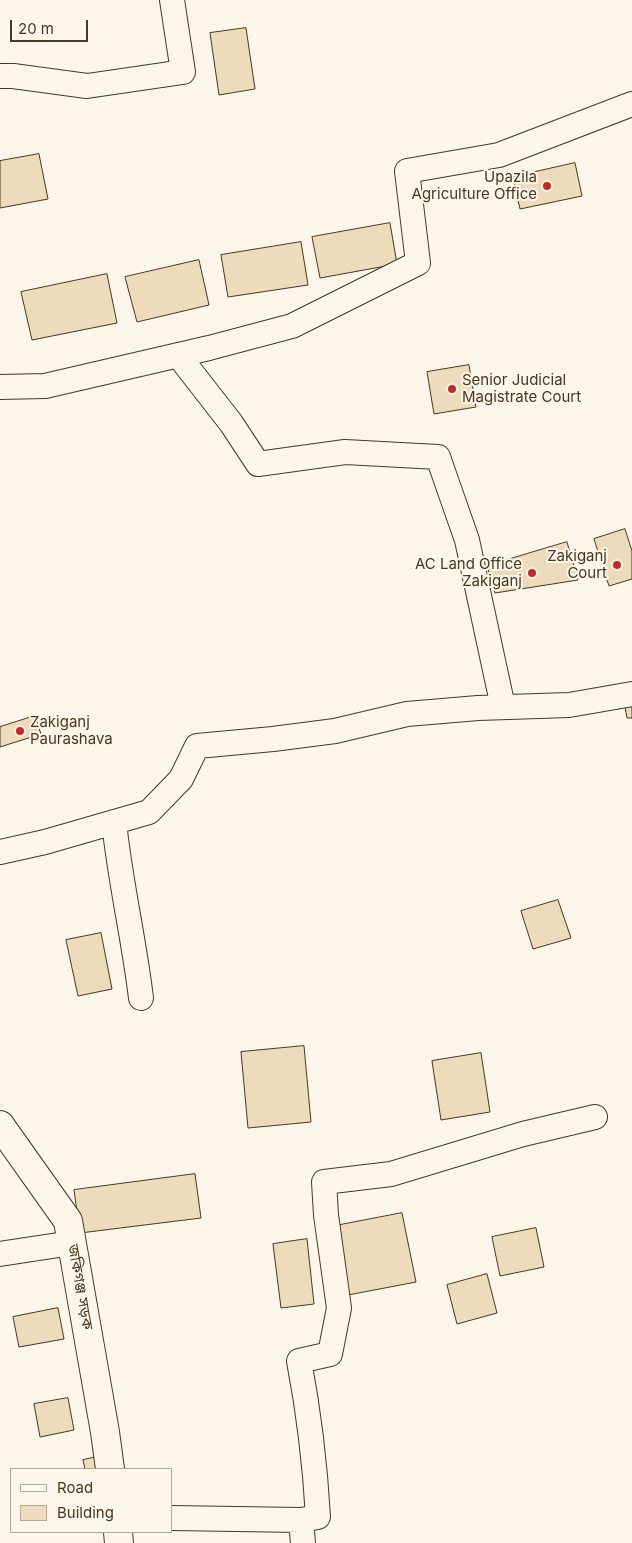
<!DOCTYPE html>
<html>
<head>
<meta charset="utf-8">
<style>
	body { margin:0 }
	#map { position:relative; width:632px; height:1543px; overflow:hidden; background:#fbf6e9; font-family:Inter,sans-serif }
	canvas { display:block }
	.legend { position:absolute; left:10px; top:1468px; width:162px; height:65px; box-sizing:border-box; background:#fbf6e9; border:1px solid #b4a999; margin:0; padding:6px 9px; list-style:none; font-size:15px; color:#4a3520 }
	.legend li { display:flex; align-items:center; gap:10px; height:25px }
	.legend b { width:25px; border:1px solid #b4a999 }
	.scale { position:absolute; left:10px; top:20px; width:78px; height:22px; box-sizing:border-box; border:2px solid #4a3520; border-top:0; padding-left:6px; font-size:15px; line-height:18px; white-space:nowrap; color:#4a3520; -webkit-text-stroke:4px #fbf6e9; paint-order:stroke }
</style>
</head>
<body>
<div id="map">
<canvas width="632" height="1543"></canvas>
<ul class="legend">
<li><b style="height:6px;background:#fbf6e9"></b>Road</li>
<li><b style="height:14px;background:#ecdcbc"></b>Building</li>
</ul>
<div class="scale">20 m</div>
</div>
<script>
const c = document.querySelector('canvas').getContext('2d');
c.lineJoin = 'round';
function fillPath(path, color) { c.fillStyle = color; c.fill(path, 'evenodd'); }
function stroke(path, color, width, dash) { c.strokeStyle = color; c.lineWidth = width; c.lineCap = dash ? 'butt' : 'round'; c.setLineDash(dash || []); c.stroke(path); }
function write(font, color, halo, rows, align = 'center') {
  c.font = font + ' Inter,"Noto Sans Bengali",sans-serif'; c.lineWidth = 4; c.setLineDash([]); c.textBaseline = 'middle'; c.strokeStyle = halo; c.fillStyle = color; for (const [text, x, y, turn = 0] of rows) {
    c.save(); c.translate(x, y); c.rotate((+turn || 0) * Math.PI / 180); c.textAlign = isNaN(turn) ? turn : align; if (halo) c.strokeText(text, 0, 0); c.fillText(text, 0, 0); c.restore();
  }
}
const building = new Path2D(`
	M246,28L255,89L219,95L210,33Z
	M39,154L48,199L0,208V161Z
	M575,163L582,196L520,209L513,177Z
	M390,223L397,264L320,278L312,237Z
	M301,242L308,285L228,297L221,255Z
	M199,260L209,305L137,322L125,277Z
	M107,274L117,323L32,340L21,292Z
	M469,365L476,407L434,414L427,372Z
	M625,529L632,551V579L609,586L594,539Z
	M567,542L578,580L495,593L487,566Z
	M632,688V718H627L622,690Z
	M35,716L41,734L0,747V727Z
	M558,900L571,938L533,949L521,911Z
	M101,933L112,989L78,996L66,940Z
	M304,1046L311,1122L248,1128L241,1052Z
	M481,1053L490,1112L441,1120L432,1061Z
	M195,1174L201,1218L80,1233L74,1190Z
	M402,1213L416,1282L348,1295L335,1226Z
	M536,1228L544,1267L500,1276L492,1237Z
	M307,1239L314,1304L281,1308L273,1244Z
	M487,1274L497,1313L457,1324L447,1285Z
	M58,1308L64,1339L19,1347L13,1317Z
	M68,1398L74,1430L40,1437L34,1404Z
	M102,1456L104,1469H85L83,1460Z`);
const street = new Path2D(`
	M0,76H13L87,86L183,72L172,0
	M178,355L231,423L258,464L345,452L438,457L467,540L503,707
	M0,387L45,386L209,348L292,326L418,263L407,171L499,155L632,104
	M114,822C120,881 134,939 141,998
	M0,852L45,842L149,812L181,779L197,746L273,739L335,731L407,714L478,708L569,705L632,694
	M0,1254L72,1243
	M171,1518L301,1520L318,1517C315,1464 309,1413 299,1361L330,1354L339,1308L326,1215L324,1182L391,1174L523,1134L595,1117
	M301,1520L303,1543`);
const secondary = new Path2D(`
	M0,1125L68,1221L105,1432L110,1469
	M118,1532L119,1543`);
const markers = [
	[547,186,5,"#c62828"],
	[452,389,5,"#c62828"],
	[617,565,5,"#c62828"],
	[532,573,5,"#c62828"],
	[20,731,5,"#c62828"]
];
const poiNames = [
	["Upazila",537,177],
	["Agriculture Office",537,194],
	["Senior Judicial",462,380,"left"],
	["Magistrate Court",462,397,"left"],
	["Zakiganj",607,556],
	["Court",607,573],
	["AC Land Office",522,564],
	["Zakiganj",522,581],
	["Zakiganj",30,722,"left"],
	["Paurashava",30,739,"left"]
];
const streetNames = [
	["জকিগঞ্জ সড়ক",80,1287,80]
];
fillPath(building, '#ecdcbc');
stroke(building, '#4a3520', 1);
stroke(street, '#4a3520', 26);
stroke(secondary, '#4a3520', 30);
stroke(street, '#fbf6e9', 24);
stroke(secondary, '#fbf6e9', 28);
for (const [x, y, r, color] of markers) { const dot = new Path2D(); dot.arc(x, y, r, 0, 2 * Math.PI); c.fillStyle = color; c.fill(dot); stroke(dot, '#fbf6e9', 2); }
write('15px', '#4a3520', '#fbf6e9', poiNames, 'right');
write('15px', '#4a3520', '#fbf6e9', streetNames);
</script>
</body>
</html>
